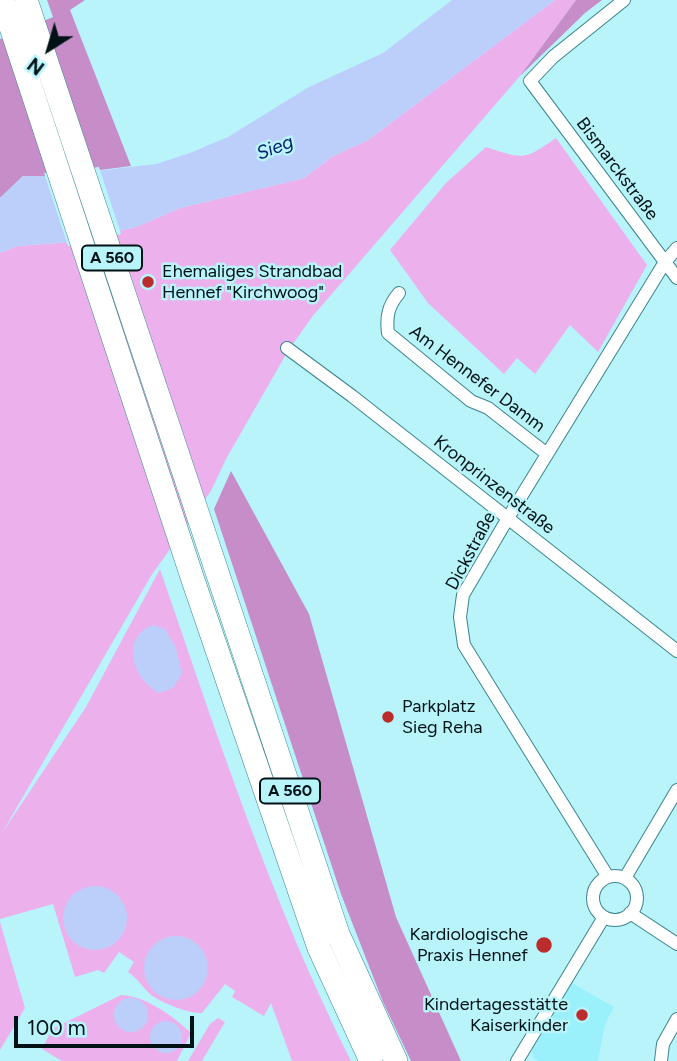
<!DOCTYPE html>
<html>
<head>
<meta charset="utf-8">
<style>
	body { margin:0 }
	#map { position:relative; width:677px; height:1061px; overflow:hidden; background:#b9f4fb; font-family:Figtree,sans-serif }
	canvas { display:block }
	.north { position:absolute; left:14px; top:14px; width:70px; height:70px; -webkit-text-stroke:5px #b9f4fb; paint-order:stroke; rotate:217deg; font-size:19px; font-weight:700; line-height:28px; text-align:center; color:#001215 }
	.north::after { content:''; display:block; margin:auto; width:24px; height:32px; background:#001215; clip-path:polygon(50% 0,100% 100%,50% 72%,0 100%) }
	.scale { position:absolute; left:14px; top:1016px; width:180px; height:32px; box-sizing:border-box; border:4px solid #001215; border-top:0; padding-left:9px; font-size:21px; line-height:24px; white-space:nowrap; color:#001215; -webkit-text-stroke:5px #b9f4fb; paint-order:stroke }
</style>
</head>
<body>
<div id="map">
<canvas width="677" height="1061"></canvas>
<div class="north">N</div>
<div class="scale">100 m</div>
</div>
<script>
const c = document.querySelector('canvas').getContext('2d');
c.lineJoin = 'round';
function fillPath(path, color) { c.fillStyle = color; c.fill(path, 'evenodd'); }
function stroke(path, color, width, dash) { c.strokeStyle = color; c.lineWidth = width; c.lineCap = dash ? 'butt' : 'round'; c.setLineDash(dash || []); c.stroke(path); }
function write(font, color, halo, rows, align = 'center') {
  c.font = font + ' Figtree,sans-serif'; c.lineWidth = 5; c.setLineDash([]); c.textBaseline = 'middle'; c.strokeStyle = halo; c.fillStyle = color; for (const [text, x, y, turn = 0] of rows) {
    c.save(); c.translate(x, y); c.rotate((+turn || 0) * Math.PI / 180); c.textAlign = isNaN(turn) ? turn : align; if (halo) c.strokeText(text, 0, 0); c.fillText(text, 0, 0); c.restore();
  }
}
const built = new Path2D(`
	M572,983L614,1007L605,1024L598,1061H538L534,1058L532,1051Z`);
const green = new Path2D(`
	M555,0H576L520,76L312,317L288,351L226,459L211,491L151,576L2,833L86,707L160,569C217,735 272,904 351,1061H292L271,1003L264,1016L232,997L235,991L225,984L202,1013C190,1014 158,1002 149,993C141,985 137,978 128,972L134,962L119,952L104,973L98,970L75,977L53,904L0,919V253L17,246L72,242L136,227L180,208L304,178L333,156L368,140Z
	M556,138L647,265L598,352L570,325L535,374L517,358L504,374L428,303L390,250L446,183L486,147C524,159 523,161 556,138Z
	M0,922L25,1008L0,1050Z
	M121,995C146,996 173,1016 191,1033L177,1061H62L42,1049L52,1029Z
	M218,1018L225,1022L202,1061H188L210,1024Z`);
const forest = new Path2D(`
	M47,0H85L70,10L131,166L54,176H23L0,198V39L53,17Z
	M576,0H602L585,13L520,76Z
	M231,471L309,614L396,917L461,1061H411L383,1002L341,894L214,509Z`);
const water = new Path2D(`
	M452,0H555L368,140L333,156L304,178L180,208L136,227L72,242L17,246L0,253V198L23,176H54L156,164L190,153L228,137L309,87L383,53Z
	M153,625L165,629L176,648L182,674L173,688L159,693C133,679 119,638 153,625Z
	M63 918a32 32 0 1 1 64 0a32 32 0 1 1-64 0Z
	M144 968a32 32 0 1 1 64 0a32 32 0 1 1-64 0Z
	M114 1015a17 17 0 1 1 34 0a17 17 0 1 1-34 0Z
	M150 1037a16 16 0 1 1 32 0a16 16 0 1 1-32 0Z`);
const pier = new Path2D(`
	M99,167L121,234L68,246L44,173Z`);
const street = new Path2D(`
	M624,0L553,57L530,81L677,278
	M399,293C388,306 386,317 388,333L471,401L488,408L547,454
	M287,348L352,396L677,651
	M593 898a22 22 0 1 1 44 0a22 22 0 1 1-44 0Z
	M608,877L464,645L460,617L463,595L508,518L665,262L677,248
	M625,878L677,790
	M630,913L677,944
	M517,1061L604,917
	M661,1061L663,1044L677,1019`);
const highway = new Path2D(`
	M2,0L193,580L319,948L371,1061
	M26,0L338,934L396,1061`);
const markers = [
	[148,282,7,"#bb2c2d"],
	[388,717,7,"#bb2c2d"],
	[544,945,9,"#bb2c2d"],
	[582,1015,7,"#bb2c2d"]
];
const shields = [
	[112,258,60],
	[290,791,60]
];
const shieldNames = [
	["A 560",112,258],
	["A 560",290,791]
];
const streetNames = [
	["Bismarckstraße",617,169,53],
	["Am Hennefer Damm",477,379,37],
	["Kronprinzenstraße",494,485,38],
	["Dickstraße",471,551,-62]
];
const poiNames = [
	["Ehemaliges Strandbad",162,272],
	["Hennef \"Kirchwoog\"",162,293],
	["Parkplatz",402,707],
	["Sieg Reha",402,728],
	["Kardiologische",528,935,"right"],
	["Praxis Hennef",528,956,"right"],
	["Kindertagesstätte",568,1005,"right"],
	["Kaiserkinder",568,1026,"right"]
];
const waterNames = [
	["Sieg",275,148,-21]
];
fillPath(built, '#9af1fb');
fillPath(green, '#ecb1ed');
fillPath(forest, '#c78dc9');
fillPath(water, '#bccffa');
fillPath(pier, '#b9f4fb');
stroke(street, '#3a848d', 14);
stroke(highway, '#3a848d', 24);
stroke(street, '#fff', 12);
stroke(highway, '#fff', 23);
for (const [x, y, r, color] of markers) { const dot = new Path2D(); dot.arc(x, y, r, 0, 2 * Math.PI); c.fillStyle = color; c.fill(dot); stroke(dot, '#b9f4fb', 2.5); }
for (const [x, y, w] of shields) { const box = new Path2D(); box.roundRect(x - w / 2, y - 12.5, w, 25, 5); c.fillStyle = '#b9f4fb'; c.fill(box); stroke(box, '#001215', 2); }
write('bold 16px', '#001215', null, shieldNames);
write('18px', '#001215', '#b9f4fb', streetNames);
write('18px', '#001215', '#b9f4fb', poiNames, 'left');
write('italic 19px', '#0b206d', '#b9f4fb', waterNames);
</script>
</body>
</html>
